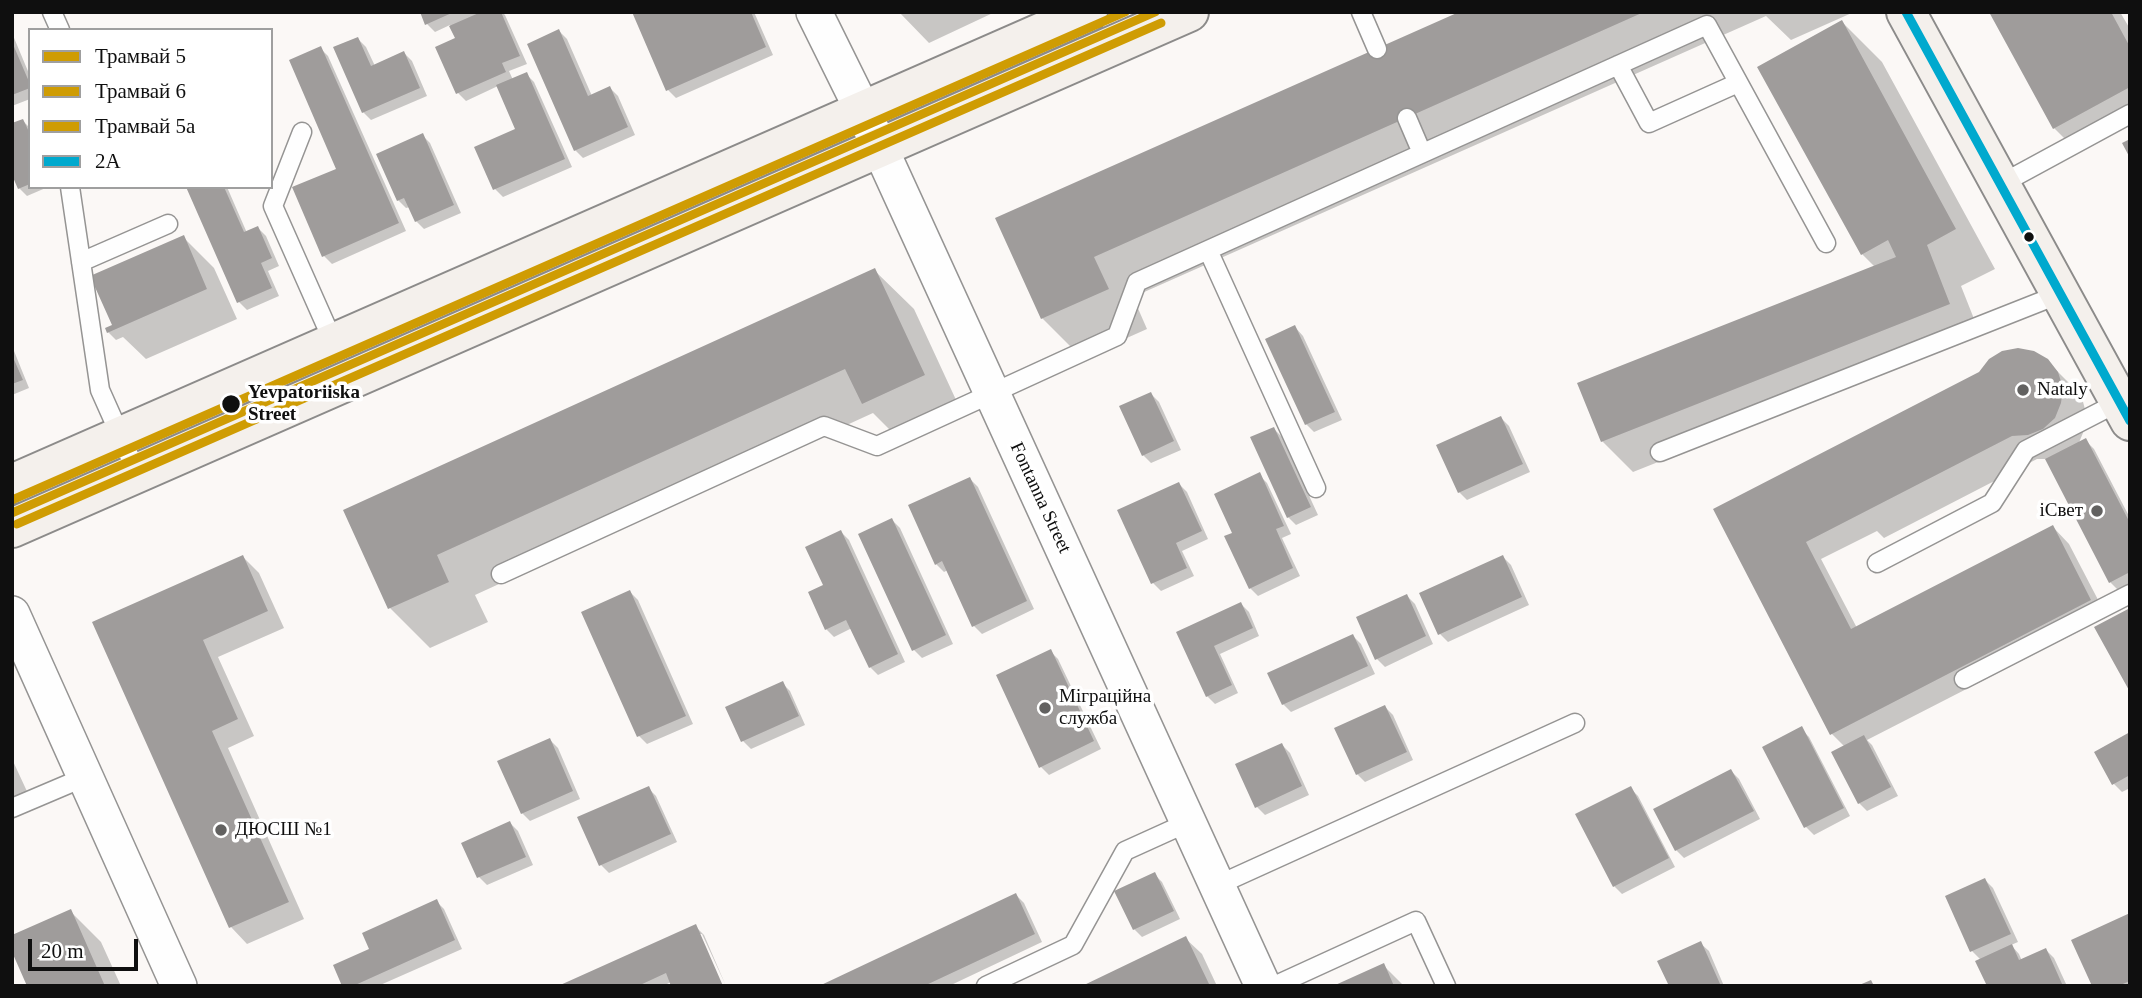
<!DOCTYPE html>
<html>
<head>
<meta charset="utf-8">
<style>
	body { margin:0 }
	#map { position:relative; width:2142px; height:998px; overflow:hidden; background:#fbf8f6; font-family:"Times New Roman",serif }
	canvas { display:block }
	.frame { position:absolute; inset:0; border:14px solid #0f0f0f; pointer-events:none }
	.legend { position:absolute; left:28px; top:28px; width:245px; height:161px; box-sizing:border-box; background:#fff; border:2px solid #9f9f9f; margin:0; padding:9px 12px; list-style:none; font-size:21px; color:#0f0f0f }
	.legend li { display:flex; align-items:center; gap:14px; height:35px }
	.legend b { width:35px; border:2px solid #9f9f9f }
	.scale { position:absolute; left:28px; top:939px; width:110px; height:32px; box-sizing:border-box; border:4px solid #0f0f0f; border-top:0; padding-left:9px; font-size:21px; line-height:24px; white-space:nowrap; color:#0f0f0f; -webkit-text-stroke:5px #fff; paint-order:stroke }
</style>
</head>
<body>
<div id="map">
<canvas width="2142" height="998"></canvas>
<div class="frame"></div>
<ul class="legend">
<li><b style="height:9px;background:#cf9c03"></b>Трамвай 5</li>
<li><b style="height:9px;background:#cf9c03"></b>Трамвай 6</li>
<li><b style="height:9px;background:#cf9c03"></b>Трамвай 5а</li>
<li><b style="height:9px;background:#00a9ce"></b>2А</li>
</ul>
<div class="scale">20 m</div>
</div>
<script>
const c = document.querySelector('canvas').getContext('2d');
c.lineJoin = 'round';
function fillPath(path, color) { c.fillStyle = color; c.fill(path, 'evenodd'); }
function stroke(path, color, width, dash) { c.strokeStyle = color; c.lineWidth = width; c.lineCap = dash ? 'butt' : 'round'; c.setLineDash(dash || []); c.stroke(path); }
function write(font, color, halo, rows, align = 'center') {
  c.font = font + ' "Times New Roman",serif'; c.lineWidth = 7; c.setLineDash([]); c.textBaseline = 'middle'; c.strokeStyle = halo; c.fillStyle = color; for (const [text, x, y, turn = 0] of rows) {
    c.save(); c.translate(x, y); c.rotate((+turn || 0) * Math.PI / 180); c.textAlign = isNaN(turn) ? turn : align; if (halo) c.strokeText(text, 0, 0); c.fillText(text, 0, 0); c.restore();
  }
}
const shadow = new Path2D(`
	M422,12H502L505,15L527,64L509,71L513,80L526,74L534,82L572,167L503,197L495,189L518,130L498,86L466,101L458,93L457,39L450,25L435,32L427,24Z
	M634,12H754L773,55L676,98L668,90Z
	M899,12H995L929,43Z
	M1463,12H1854L1791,40L1766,16L1133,297L1147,329L1082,358L1042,318L998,219Z
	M1991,12H2120L2130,29V124L2078,152L2054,128Z
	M1842,22L1882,62L1995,269L1961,286L1980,334L1633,472L1602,441L1875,267L1862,254Z
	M559,31L567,39L592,96L610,88L618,96L635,135L583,158L575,150Z
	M12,33L30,76V99L12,106Z
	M358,39L366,47L375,66L404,53L412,61L427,96L371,120L363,112Z
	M320,48L328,56L406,231L332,264L324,256L339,169Z
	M23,121L30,128V187H48L27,196L19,188Z
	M422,135L430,143L461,213L424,229L416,221L410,207L406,208L398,200Z
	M188,187H227L247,233L258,228L266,236L279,266L268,271L279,296L247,310L239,302Z
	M183,237L214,268L237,319L146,359L123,337L116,340L108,332Z
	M874,270L914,309L963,415L903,443L873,413L475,595L488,622L430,648L390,608L345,511Z
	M1295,327L1303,336L1342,420L1314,432L1306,424Z
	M12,346L29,388L12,395Z
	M2047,361L2072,386L2082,398L2086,413L2085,428L2078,445L2086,441L2094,449L2130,518V584L2118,590L2110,582L2047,459H2037L1884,538L1877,531L1821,559L1857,628L2053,527L2069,544L2107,617L1867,740L1872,745L1898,796L1867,811L1859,803L1845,747L1831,733L1716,510Z
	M1151,394L1159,402L1181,450L1151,463L1143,455Z
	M1501,418L1509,426L1530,472L1467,500L1459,492Z
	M1274,429L1282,437L1318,515L1296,525L1288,517L1252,438Z
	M1259,475L1267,483L1291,534L1282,538L1300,576L1258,596L1250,588L1234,534Z
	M970,479L978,487L1034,609L982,634L974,626L948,570L944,572L936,564Z
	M1179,484L1187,492L1208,539L1182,551L1194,576L1161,591L1153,583Z
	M892,520L900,528L953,644L922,658L914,650Z
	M841,532L849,540L905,662L878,675L870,667L852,628L834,637L826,629L825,586Z
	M243,557L259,573L284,628L218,657L254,736L228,748L304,919L247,944L231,927L94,623Z
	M1503,557L1511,565L1529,605L1448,642L1440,634Z
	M630,592L638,600L693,724L647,744L639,736L583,613Z
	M1407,596L1415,604L1433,644L1385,667L1377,659Z
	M1241,604L1249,612L1259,636L1220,654L1238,693L1215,704L1207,696L1179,632Z
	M1353,636L1361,644L1375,674L1291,712L1283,704Z
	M1050,651L1058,659L1101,749L1049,775L1041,767Z
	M782,683L790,691L805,725L751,749L743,741Z
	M1385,707L1393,715L1413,760L1365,782L1357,774Z
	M1801,729L1809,737L1850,816L1814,835L1806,827L1765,748Z
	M2130,734V788L2122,792L2114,784Z
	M550,740L558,748L580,799L530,821L522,813Z
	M1282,745L1290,753L1309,795L1265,815L1257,807Z
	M12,759L31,800L12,808Z
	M1731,771L1739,779L1760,819L1684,858L1676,850Z
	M648,788L656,796L677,842L609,873L601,865Z
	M1630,788L1638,796L1675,867L1622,894L1614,886Z
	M510,823L518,831L533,865L487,885L479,877Z
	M1154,874L1162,882L1180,919L1142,937L1134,929Z
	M1985,880L1993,888L2018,942L2011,945L2019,954L2022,961L2046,950L2054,958L2067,986H1989L1981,960L1972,951Z
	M1016,895L1024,903L1042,942L949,986H823Z
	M436,901L444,909L462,949L378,986H344Z
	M70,911L101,942L121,986H29Z
	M2130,915V986H2093Z
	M696,927L704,935L726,986L702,934H698L671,982L663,986H563Z
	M1185,938L1202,954L1217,986H1086Z
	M1700,943L1709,951L1724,986H1671Z
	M1383,965L1404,986H1337Z`);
const building = new Path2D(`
	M420,12H454L425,25Z
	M481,12H501L520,56L502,63L506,72L456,94L435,47L455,38L449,26Z
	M632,12H751L766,47L666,91Z
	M1459,12H1644L1094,257L1109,289L1041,319L995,218Z
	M1989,12H2111L2130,47V87L2053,129Z
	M1842,20L1956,229L1927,245L1950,304L1601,442L1577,383L1896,257L1888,240L1861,255L1757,67Z
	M559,29L588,96L610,86L628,127L574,151L527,44Z
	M358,37L371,66L404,51L420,88L362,113L333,47Z
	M12,42L30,84V88L12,95Z
	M321,46L399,223L322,257L292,187L336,169L289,60Z
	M527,72L565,159L493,190L474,147L515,129L496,85Z
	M23,119L30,134V184L18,189L12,175V123Z
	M423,133L454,205L415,222L404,198L397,201L376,154Z
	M2130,139V158L2122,143Z
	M186,187H224L244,232L258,226L272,258L261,263L272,288L237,303Z
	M184,235L207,289L107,333L105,328L112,325L90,276Z
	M875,268L925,375L862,404L845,369L437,555L449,582L388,609L343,510Z
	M1295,325L1335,412L1305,425L1265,339Z
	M2018,348L2034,351L2048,359L2058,372L2063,388L2061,403L2055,418L2043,429L2028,435L2012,436L1806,542L1851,629L2053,525L2091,600L1830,735L1713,509L1979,372L1989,359L2002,351Z
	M12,355L23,380L12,384Z
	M1151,392L1174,441L1142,456L1119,406Z
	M1501,416L1523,464L1458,493L1436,445Z
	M1274,427L1311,507L1287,518L1250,437Z
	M2086,438L2130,523V572L2109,583L2045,459Z
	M1260,472L1284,526L1276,529L1293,568L1249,589L1224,536L1232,533L1214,494Z
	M970,477L1027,601L972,627L942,561L935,565L908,505Z
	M1179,482L1202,531L1176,543L1187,568L1151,584L1117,510Z
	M892,518L946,635L912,651L858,534Z
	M841,530L898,654L869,668L846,620L825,630L808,592L823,585L805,547Z
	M243,555L268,611L203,640L238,719L212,731L289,902L229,928L92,622Z
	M1503,555L1522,597L1438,635L1419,593Z
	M630,590L686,716L637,737L581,612Z
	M1407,594L1426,636L1375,660L1356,617Z
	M1241,602L1253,628L1214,646L1232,685L1206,697L1176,632Z
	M2130,608V692L2094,627Z
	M1353,634L1368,666L1282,705L1267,673Z
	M1051,649L1094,741L1039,768L996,675Z
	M783,681L799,716L741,742L725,707Z
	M1385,705L1407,752L1356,775L1334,728Z
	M1802,726L1844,808L1804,828L1762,747Z
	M2130,732V775L2112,785L2094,752Z
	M1864,735L1891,787L1858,804L1831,752Z
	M550,738L573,791L521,814L497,761Z
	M1282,743L1302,786L1255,808L1235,764Z
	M1731,769L1754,811L1675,851L1653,809Z
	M649,786L671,834L599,866L577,817Z
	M1631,786L1669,858L1613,887L1575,814Z
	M510,821L526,857L477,878L461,843Z
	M1155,872L1174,911L1133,930L1114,891Z
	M1985,878L2011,934L1970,952L1945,896Z
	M1016,893L1035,934L924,986H819Z
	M437,899L455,940L353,986H342L333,965L369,949L362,933Z
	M71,909L105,986H27L12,952V935Z
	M2130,913V981L2118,986H2092L2071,940Z
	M696,924L723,986H671L666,973L638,986H558Z
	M1186,936L1210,986H1082Z
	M1701,941L1721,986H1669L1657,961Z
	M2012,944L2019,960L2046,948L2063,986H1987L1975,961Z
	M1384,963L1394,986H1333Z
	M1871,980L1874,986H1857Z`);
const lane = new Path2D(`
	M52,12L60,30
	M1361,12L1377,49
	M1618,65L1649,123L1738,83
	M1407,118L1422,153
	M302,132L273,206L336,348
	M2001,184L2130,114
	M70,187L100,390L137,473
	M1208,250L1316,488
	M81,262L168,224
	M1660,452L2060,294
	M1877,563L1992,503L2026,450L2119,402
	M501,574L824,426L877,446L1117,336L1137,282L1707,25L1826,243
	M1964,679L2130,594
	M12,808L85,777
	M1218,885L1575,723
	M986,986L1073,945L1125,851L1189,822
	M1274,986L1416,921L1446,986`);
const street = new Path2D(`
	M814,12L863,111L1263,986
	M12,614L179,986`);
const secondary = new Path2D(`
	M1906,12L2130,421
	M12,484L1088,12
	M12,528L1189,12`);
const bus1 = new Path2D(`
	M1906,12L2130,421`);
const tram1 = new Path2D(`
	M12,513L1155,12`);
const tram2 = new Path2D(`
	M17,524L1161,23`);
const tram3 = new Path2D(`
	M12,500L1125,12`);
const markers = [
	[2029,237,6,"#0f0f0f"],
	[2023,390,7,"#626160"],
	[231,404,10,"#0f0f0f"],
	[2097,511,7,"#626160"],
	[1045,708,7,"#626160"],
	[221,830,7,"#626160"]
];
const poiNames = [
	["Nataly",2037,390],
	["iСвет",2083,511,"right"],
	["Міграційна",1059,697],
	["служба",1059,719],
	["ДЮСШ №1",235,830]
];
const stopNames = [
	["Yevpatoriiska",248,393],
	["Street",248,415]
];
const streetNames = [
	["Fontanna Street",1040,498,65]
];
fillPath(shadow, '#0003');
fillPath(building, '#9f9c9b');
stroke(lane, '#959493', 21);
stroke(street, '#959493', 38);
stroke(secondary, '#8c8b8a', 42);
stroke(lane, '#fefefe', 18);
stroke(street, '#fefefe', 35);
stroke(secondary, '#f4f0ec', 38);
stroke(bus1, '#00a9ce', 9);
stroke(tram1, '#cf9c03', 9);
stroke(tram2, '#cf9c03', 9);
stroke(tram3, '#cf9c03', 9);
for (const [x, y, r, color] of markers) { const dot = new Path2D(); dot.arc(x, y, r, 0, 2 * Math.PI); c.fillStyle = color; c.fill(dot); stroke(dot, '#fff', 2.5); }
write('19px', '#0f0f0f', '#fff', poiNames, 'left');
write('bold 19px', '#0f0f0f', '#fff', stopNames, 'left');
write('19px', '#0f0f0f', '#fff', streetNames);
</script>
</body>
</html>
